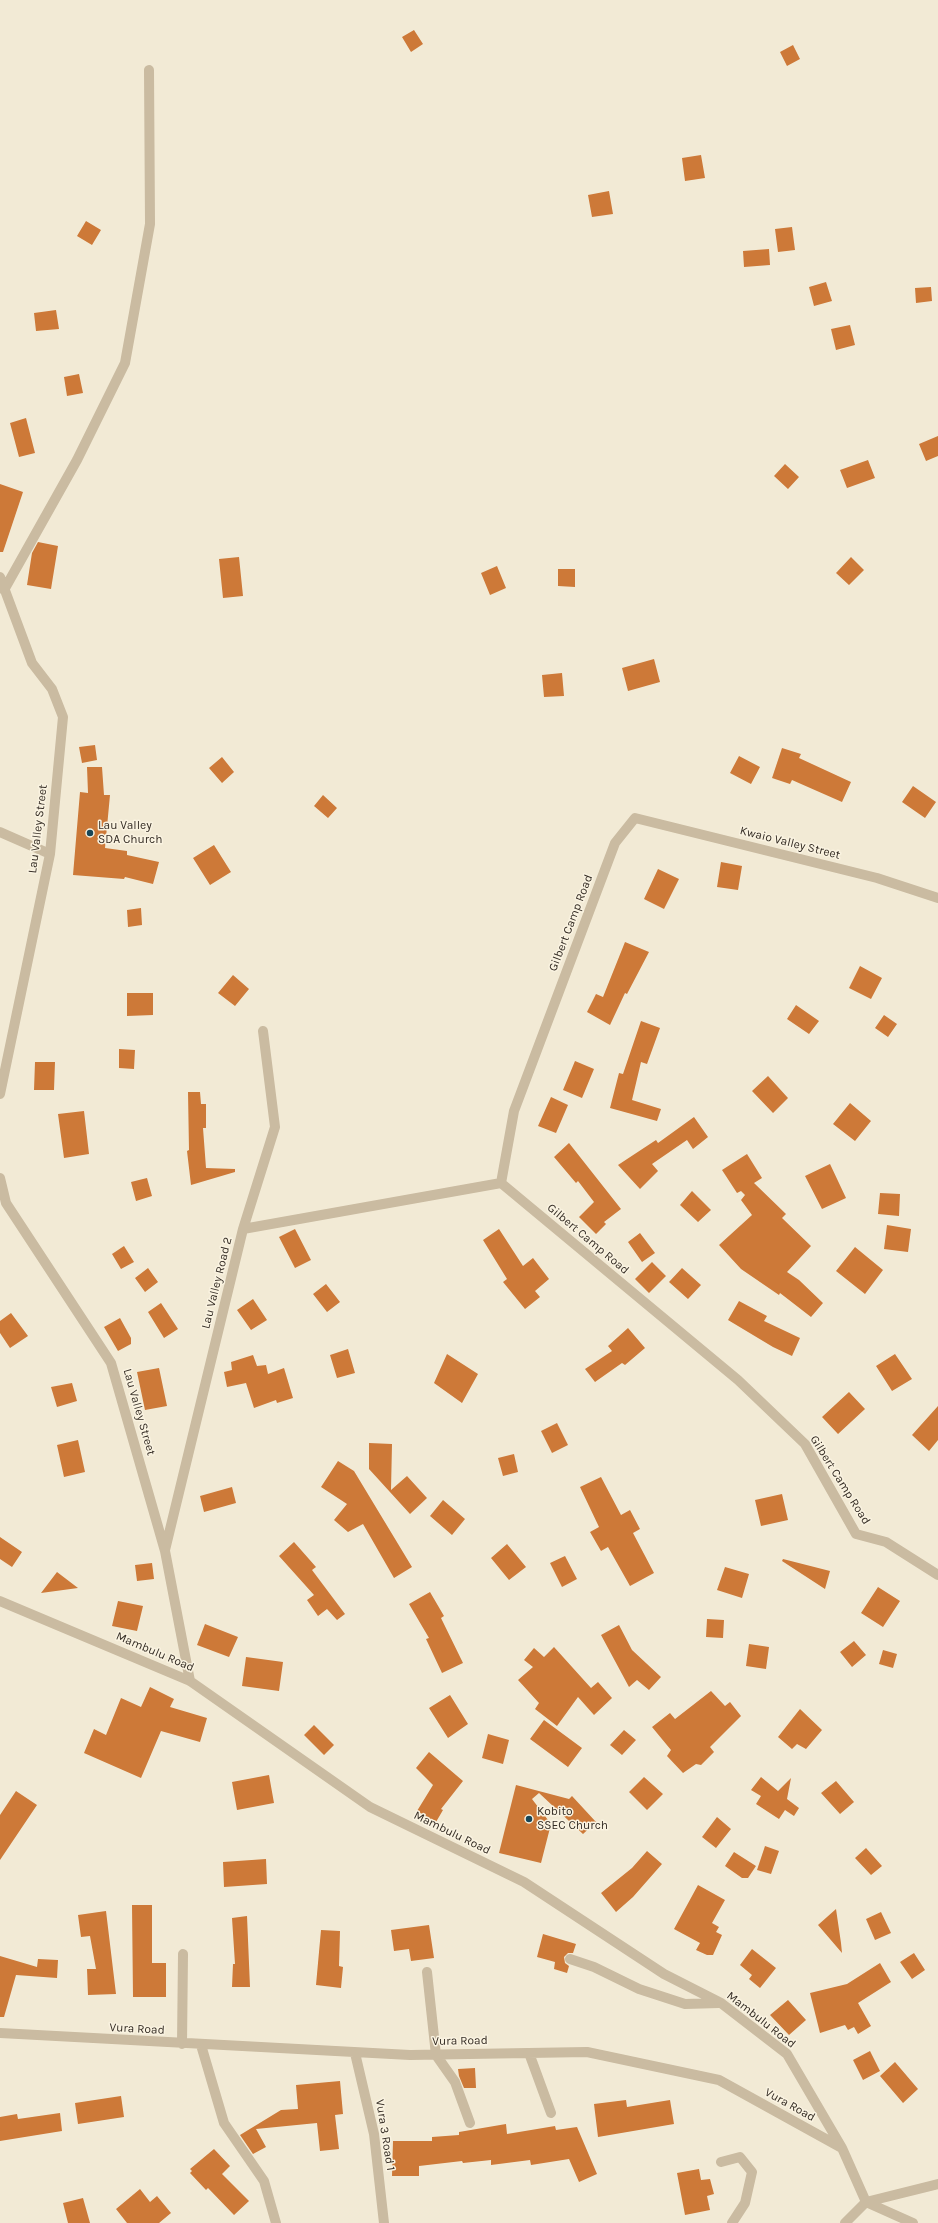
<!DOCTYPE html>
<html>
<head>
<meta charset="utf-8">
<style>
	body { margin:0 }
	canvas { display:block; background:#f2ead5 }
</style>
</head>
<body>
<canvas width="938" height="2223"></canvas>
<script>
const c = document.querySelector('canvas').getContext('2d');
c.lineJoin = 'round';
function fillPath(path, color) { c.fillStyle = color; c.fill(path, 'evenodd'); }
function stroke(path, color, width, dash) { c.strokeStyle = color; c.lineWidth = width; c.lineCap = dash ? 'butt' : 'round'; c.setLineDash(dash || []); c.stroke(path); }
function write(font, color, halo, rows, align = 'center') {
  c.font = font + ' Karla,sans-serif'; c.lineWidth = 3; c.setLineDash([]); c.textBaseline = 'middle'; c.strokeStyle = halo; c.fillStyle = color; for (const [text, x, y, turn = 0] of rows) {
    c.save(); c.translate(x, y); c.rotate((+turn || 0) * Math.PI / 180); c.textAlign = isNaN(turn) ? turn : align; if (halo) c.strokeText(text, 0, 0); c.fillText(text, 0, 0); c.restore();
  }
}
const building = new Path2D(`
	M414,30L423,44L411,52L402,37Z
	M793,45L800,59L787,66L780,52Z
	M701,155L705,178L685,181L682,158Z
	M609,191L613,214L592,217L588,195Z
	M86,221L101,230L92,245L77,236Z
	M792,227L795,250L778,252L775,229Z
	M769,249L770,265L744,267L743,251Z
	M826,282L832,301L814,306L809,287Z
	M931,287L932,301L916,303L915,288Z
	M56,310L59,329L36,331L34,313Z
	M850,325L855,345L836,350L831,329Z
	M79,374L83,393L67,396L64,377Z
	M26,418L35,453L19,457L10,423Z
	M938,436V456L926,461L919,444Z
	M868,460L875,478L847,488L840,470Z
	M785,464L799,477L788,489L774,476Z
	M0,484L23,492L3,552H0Z
	M38,542L58,546L51,589L27,585L32,553Z
	M239,557L243,596L223,598L219,559Z
	M851,557L864,570L849,585L836,573Z
	M497,566L506,588L490,595L481,573Z
	M558,569H575V587L558,586Z
	M654,659L660,682L628,691L622,668Z
	M562,673L564,696L544,697L542,675Z
	M95,745L97,760L82,763L79,747Z
	M782,748L801,754L799,758L851,782L842,802L792,780L790,784L772,778Z
	M739,756L760,767L751,784L730,773Z
	M222,757L234,772L222,783L209,768Z
	M87,767H102L104,795H110L105,848L127,851V855L159,862L153,884L125,877L124,879L73,875L80,792L88,793Z
	M913,786L936,802L925,818L902,802Z
	M323,795L337,808L328,818L314,806Z
	M214,845L231,872L210,885L193,858Z
	M721,862L742,866L738,890L717,887Z
	M658,869L679,879L664,909L644,899Z
	M141,908L142,925L128,927L127,910Z
	M625,942L649,952L627,994L625,993L610,1025L587,1012L596,994L603,997Z
	M860,966L882,978L871,999L849,988Z
	M233,975L249,989L235,1006L218,993Z
	M127,993H153V1015L127,1016Z
	M796,1005L819,1021L809,1034L787,1019Z
	M884,1015L897,1024L888,1037L875,1028Z
	M641,1021L660,1028L647,1064L641,1062L632,1100L661,1109L657,1121L610,1108L619,1073L623,1074Z
	M119,1049L135,1050L134,1069L119,1068Z
	M575,1061L594,1069L582,1098L563,1090Z
	M35,1062H55L54,1090H34Z
	M768,1076L788,1098L773,1113L752,1091Z
	M188,1092H200L201,1104H206V1128H203L206,1168L235,1169V1172L191,1185L187,1151L189,1150Z
	M551,1097L568,1105L556,1133L538,1126Z
	M850,1103L871,1121L855,1141L833,1124Z
	M84,1111L89,1154L64,1158L58,1114Z
	M694,1117L708,1137L693,1149L687,1140L652,1164L658,1171L640,1189L618,1165L656,1140L658,1143Z
	M569,1143L621,1209L604,1222L606,1224L596,1234L579,1217L594,1202L578,1181L576,1183L554,1157Z
	M747,1154L762,1178L754,1183L786,1214L782,1218L811,1246L787,1272L799,1280L823,1303L811,1317L780,1293L779,1295L741,1269L719,1245L752,1215L741,1200L745,1195L741,1191L737,1193L722,1170Z
	M830,1164L846,1198L822,1209L805,1176Z
	M147,1178L152,1196L136,1201L131,1182Z
	M692,1191L711,1210L698,1222L680,1205Z
	M880,1193L900,1194L899,1216L878,1214Z
	M887,1225L911,1229L908,1252L884,1249Z
	M295,1229L311,1260L295,1268L279,1237Z
	M499,1229L523,1266L533,1258L549,1279L535,1291L540,1297L525,1309L503,1282L507,1279L483,1240Z
	M640,1233L655,1253L642,1262L628,1242Z
	M124,1246L134,1262L121,1269L112,1254Z
	M855,1247L883,1270L865,1294L836,1271Z
	M652,1262L666,1276L649,1293L635,1279Z
	M148,1268L158,1282L145,1292L135,1278Z
	M682,1268L701,1285L688,1299L669,1282Z
	M326,1284L340,1302L327,1312L313,1294Z
	M253,1299L267,1320L251,1330L237,1310Z
	M739,1301L767,1316L764,1321L800,1338L792,1356L773,1347L728,1320Z
	M161,1303L178,1329L164,1338L148,1312Z
	M11,1313L28,1336L10,1348L0,1333V1321Z
	M120,1318L131,1338V1344L118,1351L104,1327Z
	M628,1328L645,1348L625,1365L622,1363L595,1382L585,1369L612,1351L608,1346Z
	M348,1349L355,1373L337,1378L330,1355Z
	M447,1354L478,1374L462,1403L434,1383Z
	M895,1354L912,1379L892,1391L876,1366Z
	M253,1355L257,1366L266,1365L268,1374L284,1368L293,1398L277,1403L276,1400L254,1408L246,1383L227,1387L224,1372L232,1370L231,1362Z
	M159,1368L167,1406L145,1410L137,1372Z
	M72,1383L77,1401L57,1407L51,1387Z
	M849,1392L865,1409L838,1434L822,1417Z
	M938,1406V1440L929,1451L912,1435Z
	M557,1423L568,1445L552,1453L541,1431Z
	M78,1440L85,1472L64,1477L57,1445Z
	M369,1443L392,1444L391,1490L407,1476L427,1498L410,1514L369,1469Z
	M514,1454L518,1472L503,1476L498,1458Z
	M338,1461L354,1471L412,1567L394,1578L363,1524L348,1532L334,1520L347,1504L321,1487Z
	M601,1477L621,1515L630,1510L640,1529L633,1533L654,1573L630,1586L608,1547L601,1551L590,1532L599,1527L580,1487Z
	M232,1487L236,1503L204,1512L200,1496Z
	M782,1494L788,1520L761,1526L755,1500Z
	M443,1500L465,1519L452,1535L430,1516Z
	M0,1537L22,1552L12,1567L0,1559Z
	M294,1542L316,1567L312,1570L345,1614L337,1620L327,1609L318,1616L307,1600L314,1595L279,1556Z
	M507,1544L526,1567L509,1580L491,1558Z
	M565,1556L577,1579L562,1587L550,1563Z
	M783,1559L830,1571L825,1589L782,1561Z
	M152,1563L154,1579L137,1581L135,1565Z
	M725,1567L749,1574L742,1598L717,1590Z
	M57,1572L78,1588L41,1593Z
	M878,1587L900,1601L883,1627L861,1613Z
	M430,1592L444,1616L441,1618L463,1663L442,1673L426,1639L429,1638L409,1604Z
	M118,1601L143,1606L137,1631L112,1626Z
	M707,1619L724,1620L723,1638L706,1637Z
	M205,1624L238,1637L229,1657L197,1645Z
	M619,1625L632,1650L661,1677L649,1690L637,1680L629,1687L601,1635Z
	M854,1641L866,1655L852,1667L840,1652Z
	M749,1644L769,1647L766,1669L746,1666Z
	M554,1647L591,1688L598,1682L612,1698L594,1715L578,1697L557,1726L535,1709L539,1703L518,1680L533,1667L524,1660L534,1648L544,1657Z
	M883,1650L897,1654L893,1668L879,1664Z
	M246,1657L283,1662L279,1691L242,1686Z
	M150,1687L174,1699L170,1707L207,1718L200,1742L161,1731L141,1778L84,1753L94,1729L106,1735L121,1698L141,1707Z
	M711,1691L725,1706L730,1702L741,1716L710,1747L714,1752L701,1765L696,1764L683,1773L667,1756L671,1750L652,1727L670,1713L675,1719Z
	M450,1695L468,1724L448,1738L429,1708Z
	M800,1709L822,1730L806,1749L797,1744L792,1749L778,1737Z
	M544,1720L582,1748L568,1767L530,1739Z
	M314,1725L334,1745L324,1755L304,1735Z
	M624,1730L636,1740L622,1755L610,1745Z
	M488,1734L509,1740L503,1764L482,1758Z
	M429,1752L463,1781L441,1809L443,1810L436,1822L417,1811L433,1785L416,1768Z
	M269,1775L274,1803L237,1810L232,1782Z
	M644,1777L663,1794L647,1810L629,1792Z
	M761,1777L778,1791L791,1778L787,1799L799,1808L794,1816L785,1810L779,1819L756,1804L761,1796L751,1790Z
	M836,1781L854,1802L840,1814L821,1793Z
	M516,1785L569,1799L572,1796L596,1822L583,1834L539,1793L532,1799L551,1824L541,1863L499,1853Z
	M16,1791L37,1805L0,1860V1815Z
	M717,1817L731,1829L716,1848L702,1837Z
	M765,1846L779,1851L771,1874L757,1870Z
	M866,1848L882,1866L871,1875L855,1858Z
	M647,1851L662,1864L633,1897L616,1912L601,1893L632,1868Z
	M734,1852L756,1866L748,1878H742L725,1866Z
	M266,1859L267,1884L224,1887L223,1862Z
	M698,1885L725,1900L712,1923L719,1927L716,1932L722,1935L713,1955H707L696,1950L700,1943L674,1929Z
	M132,1905H152V1963H166V1997H133Z
	M836,1909L841,1943L842,1953L818,1925Z
	M106,1911L116,1994L88,1995L87,1969H96L90,1936L81,1937L78,1915Z
	M881,1912L891,1933L875,1940L866,1919Z
	M247,1916L250,1987H232L233,1964H235L232,1918Z
	M429,1925L434,1958L411,1961L409,1949L394,1951L391,1930Z
	M321,1930L340,1931L339,1966L343,1967L341,1988L316,1985Z
	M543,1934L576,1944L573,1953H568L564,1957L565,1963L569,1966L567,1973L554,1969L555,1962L537,1957Z
	M752,1949L776,1968L760,1988L749,1979L752,1975L740,1965Z
	M914,1953L925,1970L912,1979L900,1962Z
	M0,1956L37,1967L38,1959L58,1960L57,1978L16,1975L4,2017H0Z
	M880,1963L891,1982L858,2003L871,2026L858,2034L854,2027L848,2030L845,2025L820,2033L810,1993L847,1984Z
	M788,2000L806,2020L789,2035L770,2015Z
	M870,2051L880,2071L863,2080L853,2060Z
	M895,2062L918,2089L903,2103L880,2076Z
	M475,2068L476,2088H464L459,2076L458,2069Z
	M340,2081L343,2114L335,2115L339,2149L320,2151L317,2123L256,2129L266,2147L253,2154L240,2135L281,2110L298,2109L296,2085Z
	M121,2096L124,2117L78,2124L75,2103Z
	M626,2100L627,2107L670,2100L674,2124L598,2137L594,2104Z
	M60,2113L62,2131L0,2141V2117L17,2114L18,2119Z
	M506,2124L507,2134L555,2126L556,2130L577,2127L597,2174L579,2182L569,2159L531,2165L530,2160L491,2165V2160L463,2163L462,2161L419,2166V2176H392L393,2141H432V2137L459,2135V2132Z
	M214,2149L230,2166L222,2174L249,2201L234,2215L208,2188L206,2190L190,2173L192,2171L190,2169Z
	M699,2169L701,2180L710,2179L714,2194L707,2196L710,2210L685,2215L677,2173Z
	M140,2189L150,2202L157,2196L171,2213L159,2223H127L116,2209Z
	M83,2198L90,2223H68L63,2203Z`);
const minor = new Path2D(`
	M0,577L32,663L52,689L63,717L50,854L0,1094
	M4,590L77,460L125,363L150,224L149,70
	M0,832L50,854
	M938,898L877,878L635,818L615,843L514,1111L501,1183L738,1380L805,1444L856,1534L886,1542L938,1575
	M0,1178L6,1203L111,1363L165,1551L190,1681
	M243,1229L501,1183
	M165,1550L243,1229L275,1127L263,1031
	M0,1601L190,1681L370,1807L524,1882L664,1974L721,2003L787,2054L842,2148
	M570,1959L594,1967L639,1989L685,2004L719,2003
	M427,1972L436,2055L455,2082L470,2123
	M0,2033L410,2055L587,2052L719,2080L842,2148L866,2202
	M182,2044L183,1954
	M201,2045L224,2123L264,2181L276,2223
	M355,2053L374,2134L384,2223
	M529,2053L551,2113
	M721,2162L740,2157L752,2172L745,2203L732,2223
	M866,2202L938,2184
	M866,2202L913,2223
	M845,2223L866,2202`);
const markers = [
	[90,833,4,"#184657"],
	[529,1819,4,"#184657"]
];
const poiNames = [
	["Lau Valley",98,826],
	["SDA Church",98,840],
	["Kobito",537,1812],
	["SSEC Church",537,1826]
];
const streetNames = [
	["Lau Valley Street",38,829,-83],
	["Kwaio Valley Street",790,843,14],
	["Gilbert Camp Road",571,923,-69],
	["Gilbert Camp Road",588,1239,40],
	["Lau Valley Road 2",217,1283,-76],
	["Lau Valley Street",139,1412,74],
	["Gilbert Camp Road",840,1480,58],
	["Mambulu Road",155,1652,23],
	["Mambulu Road",452,1833,26],
	["Mambulu Road",761,2020,38],
	["Vura Road",137,2029,3],
	["Vura Road",460,2041,-1],
	["Vura Road",790,2105,29],
	["Vura 3 Road 1",385,2135,81]
];
fillPath(building, '#cd7938');
stroke(minor, '#cabba1', 10);
for (const [x, y, r, color] of markers) { const dot = new Path2D(); dot.arc(x, y, r, 0, 2 * Math.PI); c.fillStyle = color; c.fill(dot); stroke(dot, '#faf3e1', 1.5); }
write('12px', '#342c24', '#faf3e1', poiNames, 'left');
write('12px', '#342c24', '#faf3e1', streetNames);
</script>
</body>
</html>
